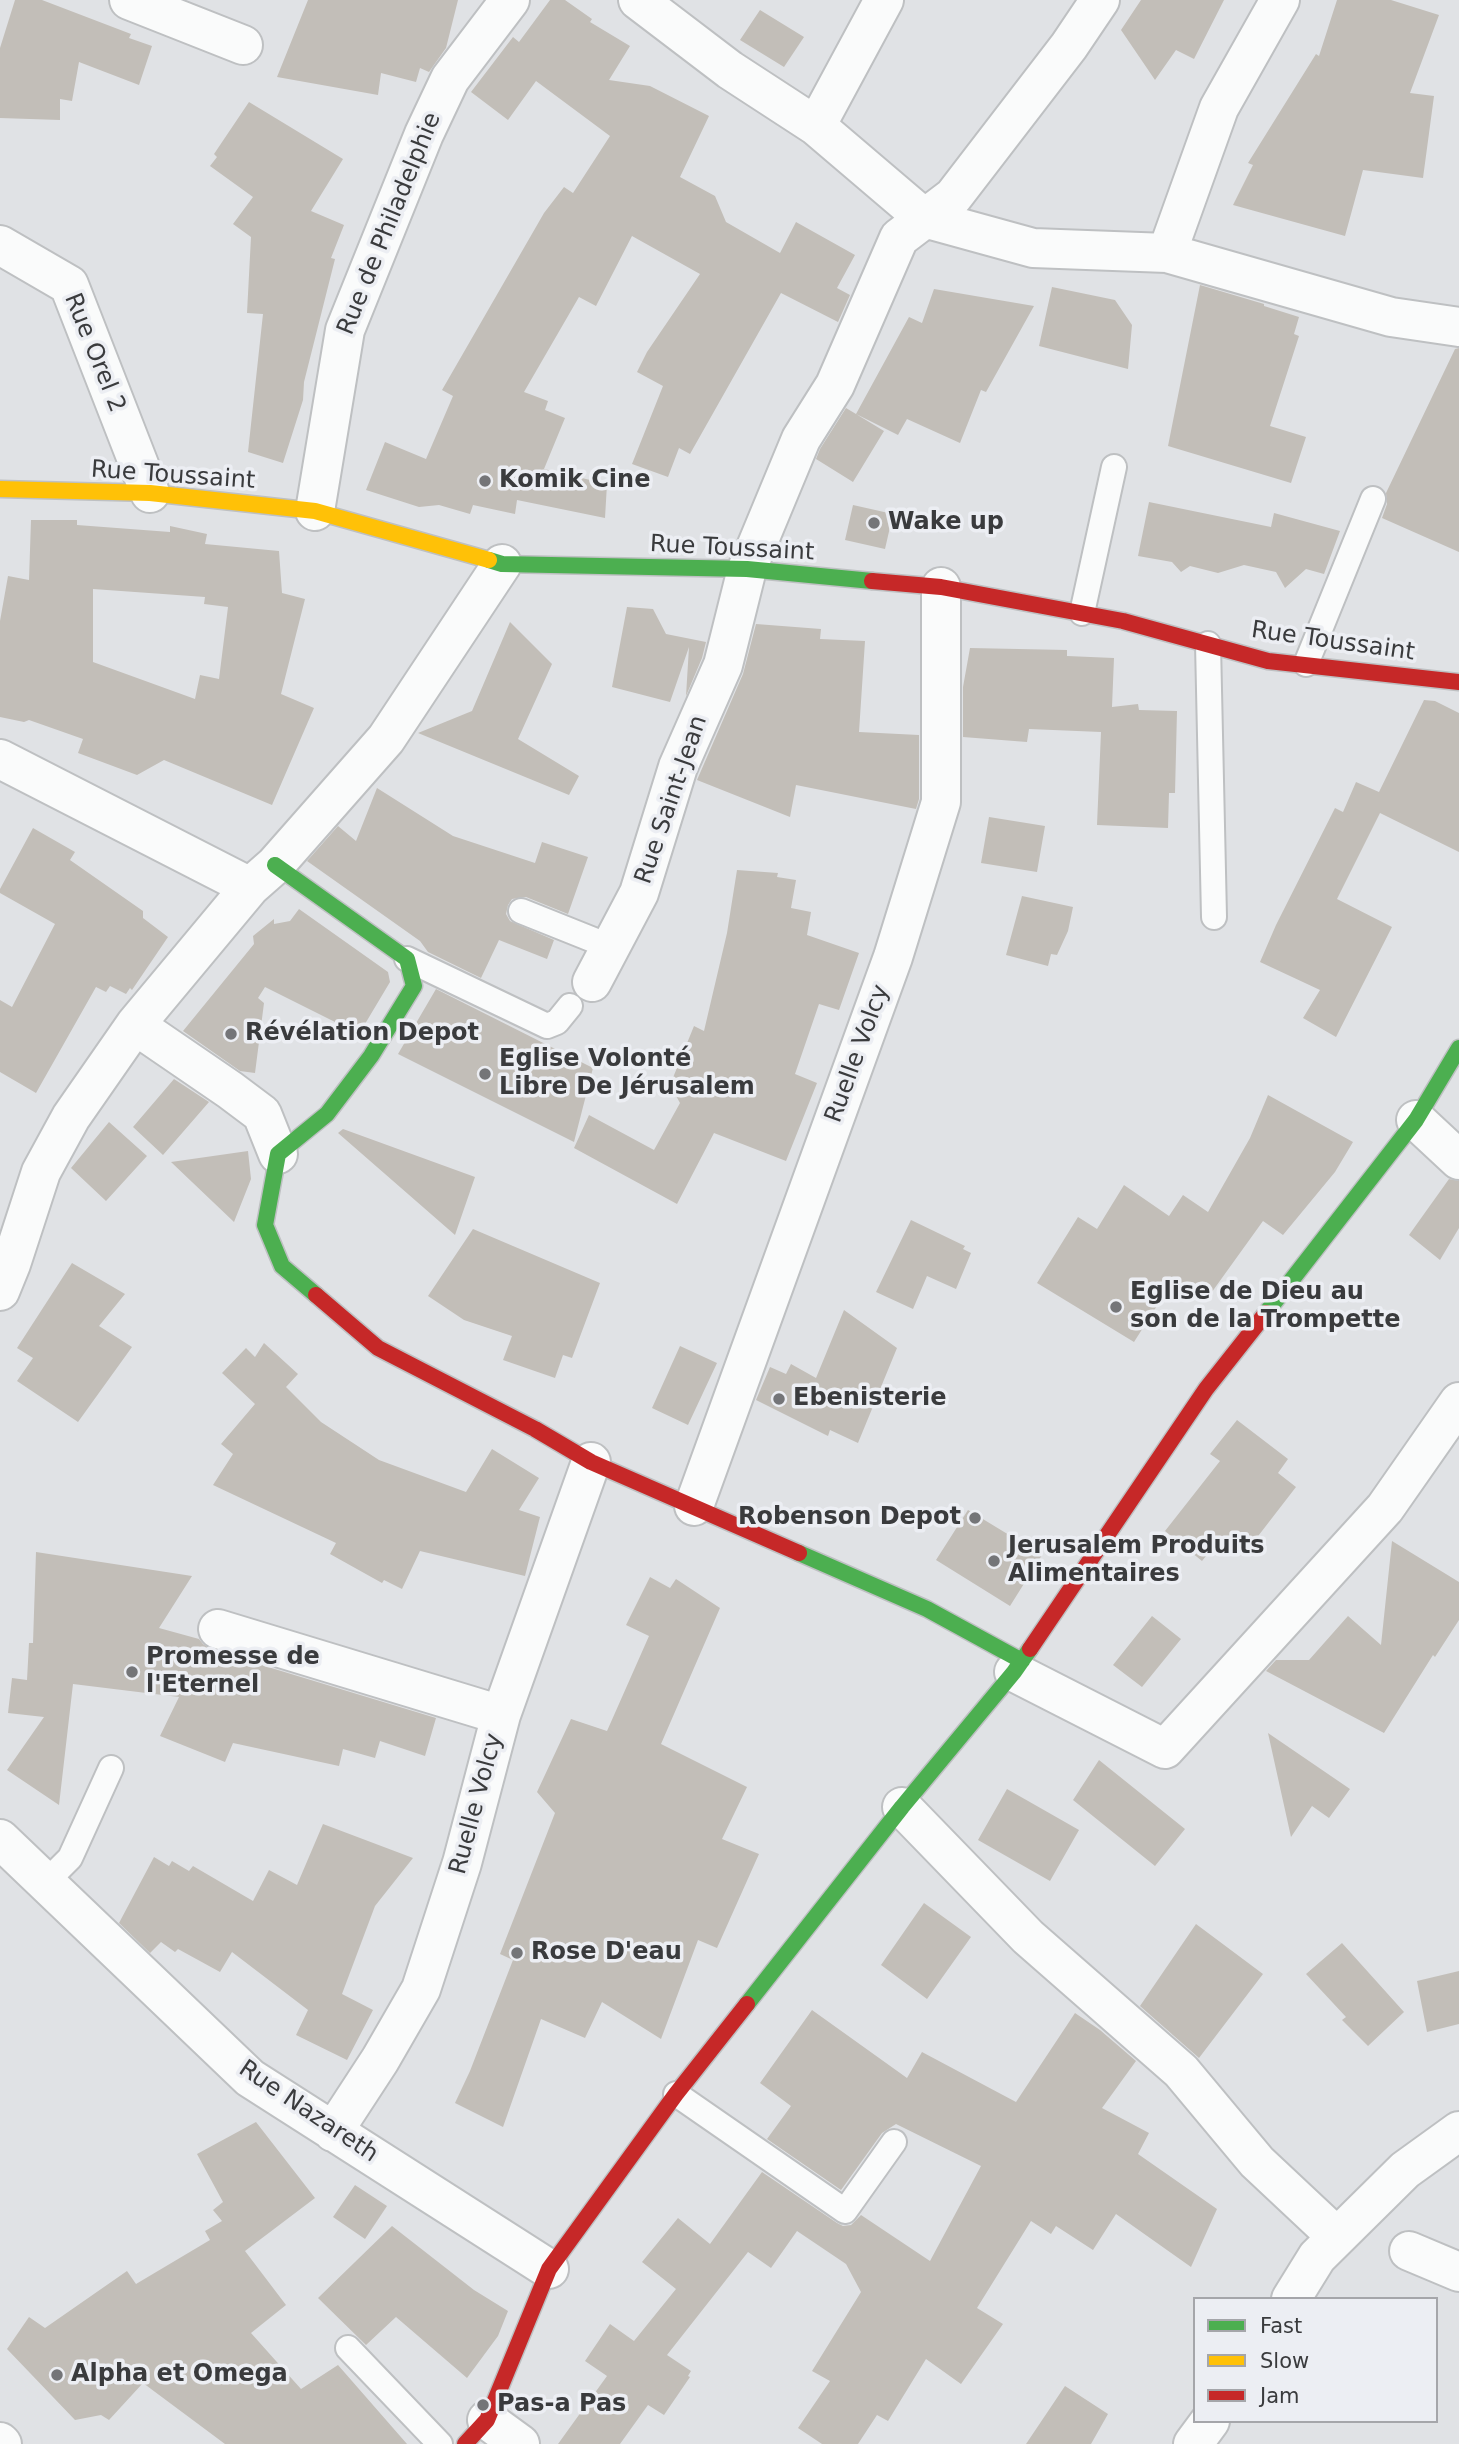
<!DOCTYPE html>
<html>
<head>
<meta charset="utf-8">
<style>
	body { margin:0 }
	#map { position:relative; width:1459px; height:2444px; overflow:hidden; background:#e0e2e5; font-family:"DejaVu Sans",sans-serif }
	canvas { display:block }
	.legend { position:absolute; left:1193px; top:2297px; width:245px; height:126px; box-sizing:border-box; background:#eceef3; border:2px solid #a5a6aa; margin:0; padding:9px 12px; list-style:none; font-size:21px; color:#3a3b3d }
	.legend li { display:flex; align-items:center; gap:14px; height:35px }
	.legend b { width:35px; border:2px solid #a5a6aa }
</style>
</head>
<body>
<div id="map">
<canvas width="1459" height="2444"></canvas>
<ul class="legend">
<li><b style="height:9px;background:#4caf50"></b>Fast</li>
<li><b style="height:9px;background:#ffc107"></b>Slow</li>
<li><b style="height:9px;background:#c62828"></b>Jam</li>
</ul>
</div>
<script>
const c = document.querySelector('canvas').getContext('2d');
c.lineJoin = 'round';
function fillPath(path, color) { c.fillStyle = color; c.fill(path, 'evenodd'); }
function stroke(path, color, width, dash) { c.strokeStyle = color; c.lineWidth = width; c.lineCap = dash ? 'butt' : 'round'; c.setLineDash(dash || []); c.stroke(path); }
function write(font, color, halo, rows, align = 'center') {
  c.font = font + ' "DejaVu Sans",sans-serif'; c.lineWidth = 7; c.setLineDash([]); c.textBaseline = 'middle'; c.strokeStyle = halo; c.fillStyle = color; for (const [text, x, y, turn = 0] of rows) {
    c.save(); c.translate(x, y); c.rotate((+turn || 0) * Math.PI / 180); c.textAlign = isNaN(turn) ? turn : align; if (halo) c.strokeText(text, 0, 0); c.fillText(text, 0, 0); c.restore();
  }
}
const building = new Path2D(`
	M15,0H42L131,34L129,38L152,46L139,85L79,62L72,101L60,99V120L0,118V48Z
	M308,0H458L446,48L429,72L420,68L416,82L381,73L378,95L277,77Z
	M550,0H565L592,19L590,22L630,46L609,80L650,86L709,116L680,177L715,196L726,222L780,253L796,222L855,255L837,288L850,295L838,322L781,293L690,454L679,448L668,477L632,464L663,386L637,372L647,352L700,274L632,236L596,306L579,297L524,392L548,401L545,410L565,418L544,469L607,484L605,518L517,500L515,514L473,505L470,514L439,505L419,507L366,490L385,442L426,459L453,396L442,390L544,213L564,187L573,193L610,136L536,81L508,120L471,92L513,37L519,42Z
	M1141,0H1224L1194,59L1176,50L1155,80L1121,30Z
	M1337,0H1391L1439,15L1410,93L1434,96L1423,178L1363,170L1345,236L1233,205L1253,165L1248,163L1316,54L1319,56Z
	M760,10L804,37L784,67L740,40Z
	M249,102L343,159L311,211L344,225L331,258L335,259L304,382L303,400L283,463L248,452L263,314L247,313L251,237L233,224L253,197L210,166L217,157L214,154Z
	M1200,285L1264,304V306L1299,317L1294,334L1299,336L1270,426L1306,437L1291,483L1168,446Z
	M1052,287L1115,300L1132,325L1128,369L1039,346Z
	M934,289L1034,306L986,392L981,390L960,443L907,419L898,435L856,414L884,431L853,482L816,459L820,449L846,408L856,414L909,317L922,323Z
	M1459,348V552L1382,518L1387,504L1386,493L1455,349Z
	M1149,502L1271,527L1274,513L1340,531L1324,574L1306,569L1285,588L1276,572L1244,565L1218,573L1190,566L1181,572L1172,562L1138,556Z
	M853,505L893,514L885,549L845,540Z
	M31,520H77V525L170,532V526L207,534L205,544L279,551L282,593L305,599L281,694L314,708L272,805L164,760L137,775L78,753L83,739L29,720L24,722L0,717V621L8,576L29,580ZM93,589L205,597L204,604L228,607L219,679L200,675L195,699L93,662Z
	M627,607L653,609L666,634L706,642L702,658L686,696L689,647L670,702L612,687Z
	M510,622L552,664L518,739L579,776L569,795L418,733L472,711Z
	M756,624L821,629L820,639L865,641L859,732L919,735V799L916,809L796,785L790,817L697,780L743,674Z
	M970,648L1067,650V656L1114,658L1112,707L1138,704L1139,710L1177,711L1175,793H1169L1168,828L1097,825L1101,732L1029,729L1027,742L963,737V687Z
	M1424,700L1435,701L1459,713V852L1380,813L1337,899L1392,927L1336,1037L1303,1018L1320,990L1260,962L1276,925L1335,808L1343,812L1356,782L1379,792Z
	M377,788L453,836L535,863L542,842L588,857L568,914L526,897L512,899L508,905L506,914L510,921L554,940L547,959L499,940L481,978L428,952L420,941L307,861L338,826L356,841Z
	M989,817L1045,826L1037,872L981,863Z
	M33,828L75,852L70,860L143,911V918L168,937L132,990L130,988L126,994L110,986L106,992L96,987L36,1093L0,1072V1000L12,1007L55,924L0,893V889Z
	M737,870L778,873L777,877L796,880L791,908L811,912L807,935L859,953L839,1010L819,1004L795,1074L817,1083L786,1161L714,1133L677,1204L574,1148L589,1115L654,1150L680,1103L670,1085L694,1026L704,1031L727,933Z
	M1022,896L1073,907L1068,931L1057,955L1051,954L1048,966L1006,955Z
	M299,909L388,972L390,982L359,1034L265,987L258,998L264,1003L255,1073L240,1071L183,1031L254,944L253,936L274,919V924L290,921Z
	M436,989L593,1068L574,1142L398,1054Z
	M174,1079L209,1102L163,1155L133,1127Z
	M1268,1095L1353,1142L1335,1172L1283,1235L1263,1221L1209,1296L1192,1284L1188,1289L1174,1279L1134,1342L1037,1283L1078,1217L1097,1229L1124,1185L1169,1216L1183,1195L1208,1212L1250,1138Z
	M109,1122L147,1156L106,1201L71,1168Z
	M343,1129L475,1177L455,1235L338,1133Z
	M248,1151L251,1179L234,1222L171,1162Z
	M1449,1179L1459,1181V1228L1440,1260L1409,1235Z
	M911,1220L965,1246L963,1249L971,1253L956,1289L927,1276L913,1309L876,1292Z
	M473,1229L600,1283L572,1358L563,1355L555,1378L503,1360L512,1336L464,1320L428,1296Z
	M72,1263L125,1294L99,1326L132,1347L78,1422L17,1381L33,1358L17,1348Z
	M844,1310L897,1348L858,1443L830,1430L828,1436L756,1400L770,1367L786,1374L791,1364L816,1378Z
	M264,1343L298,1374L286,1387L321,1422L379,1460L466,1492L492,1449L539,1478L519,1510L540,1517L525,1576L420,1551L402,1589L384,1580L382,1583L330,1554L336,1543L213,1485L233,1454L221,1444L255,1404L222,1373L246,1348L255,1357Z
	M680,1346L717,1363L688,1425L652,1408Z
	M1237,1420L1288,1459L1278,1473L1296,1487L1245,1553L1222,1536L1202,1561L1165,1531L1220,1461L1210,1454Z
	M968,1510L1042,1555L1010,1606L936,1560Z
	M1392,1541L1459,1582V1620L1435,1657L1433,1655L1384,1733L1266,1671L1276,1660H1309L1348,1616L1381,1645Z
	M36,1552L192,1576L159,1628L199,1639L203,1644L212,1650L436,1718L425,1756L380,1741L375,1758L343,1749L339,1766L233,1743L225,1762L160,1736L179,1697L73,1684L59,1805L7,1770L44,1717L8,1713L12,1678L27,1680L29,1643H33Z
	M650,1577L670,1588L676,1579L720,1608L661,1744L747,1787L722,1839L759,1854L717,1948L698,1940L661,2039L602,2002L585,2038L541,2019L503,2127L455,2103L470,2071L513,1960L500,1954L555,1813L537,1792L571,1719L607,1731L649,1636L626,1625Z
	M1152,1616L1181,1639L1142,1687L1113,1665Z
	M1268,1733L1350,1789L1329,1818L1312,1806L1291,1837Z
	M1099,1760L1185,1829L1155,1866L1073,1800Z
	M1007,1789L1079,1830L1050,1881L978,1840Z
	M323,1824L413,1858L375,1906L342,1994L373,2010L347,2060L296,2035L308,2010L232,1952L220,1972L178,1949L175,1952L161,1942L150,1953L119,1923L154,1857L169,1866L172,1861L189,1871L193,1866L253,1901L269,1870L297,1885Z
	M924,1903L971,1937L927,1999L881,1965Z
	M1196,1924L1263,1974L1199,2058L1140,2006Z
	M1342,1943L1404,2012L1368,2046L1342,2020L1346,2017L1306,1974Z
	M1459,1971V2024L1427,2032L1417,1981Z
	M812,2010L907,2078L922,2052L1016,2102L1075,2013L1100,2030L1136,2061L1102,2108L1149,2133L1138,2154L1217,2209L1191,2267L1116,2214L1093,2250L1056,2226L1051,2234L1031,2221L977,2308L1003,2324L961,2384L926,2359L888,2421L877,2415L858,2444H822L798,2428L830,2381L812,2371L861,2292L846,2264L797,2231L771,2268L748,2252L667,2355L691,2371L688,2376L690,2377L664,2415L648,2405L620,2444H558L607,2376L585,2361L610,2324L634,2341L676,2289L642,2262L678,2218L710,2244L762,2172L837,2223L843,2226L851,2225L861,2215L930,2261L981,2166L896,2124L882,2133L841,2190L767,2139L791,2106L760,2083Z
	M256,2122L315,2198L245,2251L286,2305L251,2333L301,2389L338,2365L407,2444H225L143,2383L109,2420L101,2415L75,2420L7,2349L29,2317L45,2328L127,2271L136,2284L210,2240L205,2231L222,2221L213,2210L223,2202L197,2154Z
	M355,2185L387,2206L365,2239L333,2217Z
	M392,2226L474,2290L508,2311L498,2336L467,2378L396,2317L366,2345L318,2298Z
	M1065,2386L1108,2414L1091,2444H1026Z`);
const lane = new Path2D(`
	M1082,613L1114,467
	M1208,644L1214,917
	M1306,664L1373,499
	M521,911L611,947
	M407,959L547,1026L557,1022L570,1006
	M46,1882L70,1858L111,1768
	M676,2094L845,2211L894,2142
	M348,2348L440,2444`);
const street = new Path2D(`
	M129,0L243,45
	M638,0L730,70L816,126L924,218L1033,248L1167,253L1391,317L1459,327
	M816,126L884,0
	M0,245L69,285L150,493
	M1167,253L1219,108L1280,0
	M315,511L345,330L424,134L450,79L510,0
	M0,759L250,887
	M592,982L639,893L678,767L723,665L747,569L801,439L835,385L899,238L953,197L1069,46L1100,0
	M135,1025L230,1090L262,1114L278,1154
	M1416,1120L1459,1160
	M0,1291L11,1264L41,1172L71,1117L135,1025L250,887L275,865L386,739L502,564
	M694,1506L893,957L941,802V587
	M218,1629L501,1715
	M1014,1672L1165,1749L1385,1508L1459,1402
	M902,1807L1028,1937L1181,2071L1257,2162L1337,2237
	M0,1839L250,2078L549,2269
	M333,2132L380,2060L421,1989L462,1863L501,1715L591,1462
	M1409,2251L1459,2272
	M1291,2299L1317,2257L1405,2170L1459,2131
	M487,2420L520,2444
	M0,2442L2,2444
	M1193,2444L1210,2421`);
const fast = new Path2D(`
	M489,560L502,564L747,569L872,581
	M275,865L407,959L414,986L371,1056L327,1114L278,1154L265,1225L282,1266L316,1295
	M1266,1313L1416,1120L1459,1048
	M799,1553L927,1609L1022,1661
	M747,2004L902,1807L1014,1672L1030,1649`);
const slow = new Path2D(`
	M0,489L150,493L315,511L489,560`);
const jam = new Path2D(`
	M872,581L941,587L1123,621L1268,661L1459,682
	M316,1295L378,1348L535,1429L591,1462L799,1553
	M1030,1649L1206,1389L1266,1313
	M465,2444L487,2420L549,2269L676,2094L747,2004`);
const markers = [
	[485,481,7,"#747578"],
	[874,523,7,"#747578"],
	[231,1034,7,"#747578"],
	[485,1074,7,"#747578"],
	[1116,1307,7,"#747578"],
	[779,1399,7,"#747578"],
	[975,1518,7,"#747578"],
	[994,1561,7,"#747578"],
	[132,1672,7,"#747578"],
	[517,1953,7,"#747578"],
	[57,2375,7,"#747578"],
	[483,2405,7,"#747578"]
];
const streetNames = [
	["Rue de Philadelphie",390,224,-68],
	["Rue Orel 2",94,353,68],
	["Rue Toussaint",173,476,4],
	["Rue Toussaint",732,549,3],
	["Rue Toussaint",1333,642,8],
	["Rue Saint-Jean",672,800,-71],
	["Ruelle Volcy",858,1054,-70],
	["Ruelle Volcy",477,1804,-75],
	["Rue Nazareth",308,2112,34]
];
const poiNames = [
	["Komik Cine",499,481],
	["Wake up",888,523],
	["Révélation Depot",245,1034],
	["Eglise Volonté",499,1060],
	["Libre De Jérusalem",499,1088],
	["Eglise de Dieu au",1130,1293],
	["son de la Trompette",1130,1321],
	["Ebenisterie",793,1399],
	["Robenson Depot",961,1518,"right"],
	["Jerusalem Produits",1008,1547],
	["Alimentaires",1008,1575],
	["Promesse de",146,1658],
	["l'Eternel",146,1686],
	["Rose D'eau",531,1953],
	["Alpha et Omega",71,2375],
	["Pas-a Pas",497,2405]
];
fillPath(building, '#c2beb8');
stroke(lane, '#bec0c2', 28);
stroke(street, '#bec0c2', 42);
stroke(fast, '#bec0c2', 19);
stroke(slow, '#bec0c2', 19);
stroke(jam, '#bec0c2', 19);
stroke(lane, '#fafbfb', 24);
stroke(street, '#fafbfb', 38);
stroke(fast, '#4caf50', 16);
stroke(slow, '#ffc107', 16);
stroke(jam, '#c62828', 16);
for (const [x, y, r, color] of markers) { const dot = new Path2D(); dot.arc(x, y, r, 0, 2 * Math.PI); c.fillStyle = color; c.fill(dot); stroke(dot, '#eceef3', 2.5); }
write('24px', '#3a3b3d', '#eceef3', streetNames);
write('bold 24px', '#3a3b3d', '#eceef3', poiNames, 'left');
</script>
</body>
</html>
